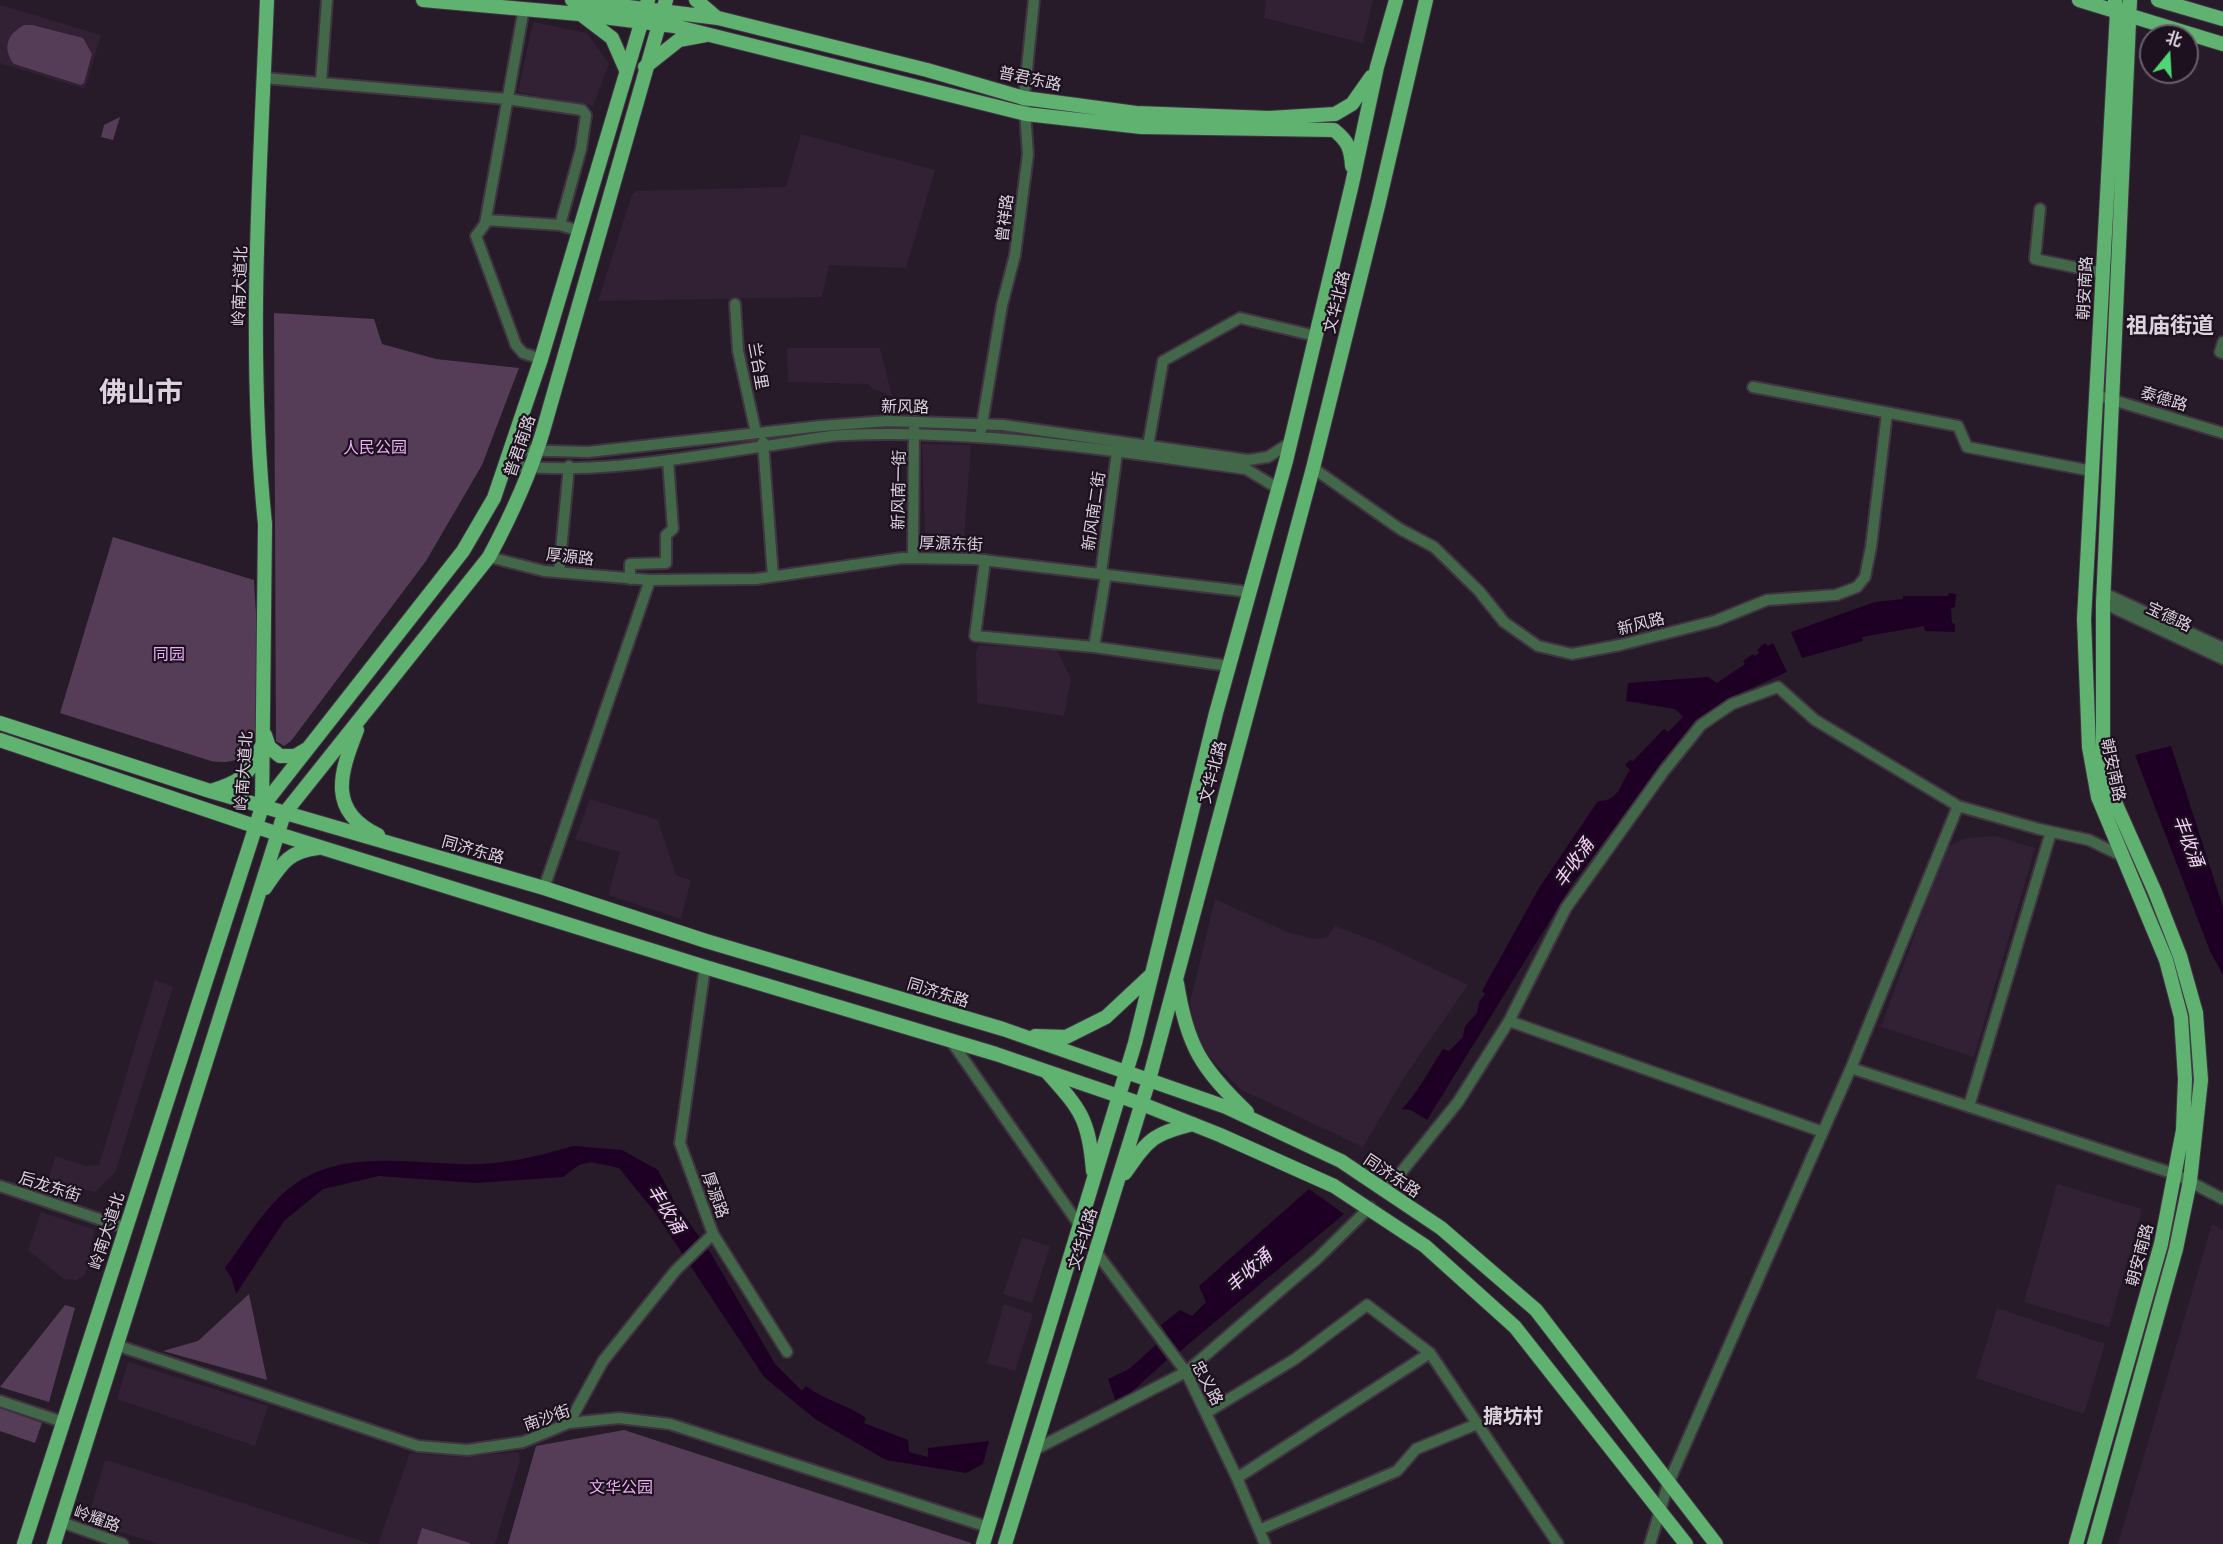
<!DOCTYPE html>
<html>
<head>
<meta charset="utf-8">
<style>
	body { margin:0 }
	#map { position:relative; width:2223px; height:1544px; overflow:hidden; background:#271a29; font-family:Lato,"Noto Sans SC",sans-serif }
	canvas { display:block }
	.north { position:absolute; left:2139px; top:24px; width:60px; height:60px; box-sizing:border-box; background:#1d111f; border:2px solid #695e6b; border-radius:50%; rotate:18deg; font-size:16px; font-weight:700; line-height:24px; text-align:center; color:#dad2dc }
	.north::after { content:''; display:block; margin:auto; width:21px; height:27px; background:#50d674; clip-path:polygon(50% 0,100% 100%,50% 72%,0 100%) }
</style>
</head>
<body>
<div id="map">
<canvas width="2223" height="1544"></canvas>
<div class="north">北</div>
</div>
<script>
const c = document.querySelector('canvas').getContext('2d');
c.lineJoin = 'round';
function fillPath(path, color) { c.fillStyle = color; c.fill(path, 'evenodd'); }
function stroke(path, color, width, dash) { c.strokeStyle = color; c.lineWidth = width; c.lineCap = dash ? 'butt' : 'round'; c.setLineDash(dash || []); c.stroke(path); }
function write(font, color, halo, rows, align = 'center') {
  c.font = font + ' Lato,"Noto Sans SC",sans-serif'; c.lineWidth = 4.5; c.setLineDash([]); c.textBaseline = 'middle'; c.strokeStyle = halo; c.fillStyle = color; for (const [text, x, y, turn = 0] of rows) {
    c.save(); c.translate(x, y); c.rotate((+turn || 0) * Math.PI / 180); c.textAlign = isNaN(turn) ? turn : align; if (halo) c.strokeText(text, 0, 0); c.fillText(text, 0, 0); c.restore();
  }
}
const built = new Path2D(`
	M1266,0H1373L1363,43L1264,18Z
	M0,5L101,35L85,89L0,63Z
	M533,22L587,33L609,64L593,106L518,92Z
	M801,134L935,170L906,268L829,265L822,297L598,301L632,194L637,191L786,187Z
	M787,348H880L892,396L873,389L868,384L788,382Z
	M922,444L971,445L964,538L925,533Z
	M979,645L1057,650L1071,679L1064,716L977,703L976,652Z
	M590,799L658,820L676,875L691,880L681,919L608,895L620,852L575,839Z
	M1996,836L2035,848L1974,1057L1881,1027L1946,848L1966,838Z
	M1215,899L1287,932L1314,939L1327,937L1335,926L1377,942L1468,985L1405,1076L1363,1147L1240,1089L1213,1061L1195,1036L1190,1002Z
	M155,980L173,987L115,1173L95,1192L48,1182L55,1156L86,1166L99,1165Z
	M2057,1184L2142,1209L2109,1327L2024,1302Z
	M41,1212L95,1230L90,1248V1265L83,1277L76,1280L64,1279L28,1250Z
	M2212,1224L2223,1230V1544H2118Z
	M1022,1238L1050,1246L1032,1303L1003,1294Z
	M1004,1304L1033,1314L1015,1371L987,1363Z
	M1997,1308L2105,1344L2084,1414L1976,1378Z
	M128,1362L268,1406L255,1446L117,1399Z
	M519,1452L520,1460L495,1544H378L410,1453L460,1457Z
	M105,1460L113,1462L371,1544H159L92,1523L88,1519Z`);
const green = new Path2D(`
	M24,25H32L83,38L92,54L84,83L81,85L14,64C2,49 7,34 24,25Z
	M120,117L113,140L101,137L104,125Z
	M274,313L374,319L382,344L436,359L519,368L482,465L426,561L291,741L284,746L276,741Z
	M113,537L254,580C255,613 269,733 246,753C236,763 224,763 211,761L60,713Z
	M249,1294L267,1380L163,1351L198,1341Z
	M65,1305L75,1308L49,1402L0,1387Z
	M0,1408L42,1423L35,1443L0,1431Z
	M624,1430L971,1543V1544H508L536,1446Z
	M422,1528L470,1543V1544H417Z`);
const water = new Path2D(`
	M1949,593L1956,594L1955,607L1951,608L1952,623L1955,624V632L1925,631L1924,626L1862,637L1863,641L1802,658L1791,632L1875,602L1903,599V596H1948Z
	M1765,643L1768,646L1773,643L1787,672L1727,699L1703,716L1681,739L1573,883L1427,1120L1411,1110L1402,1109C1419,1091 1429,1070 1443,1049L1449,1051L1463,1037L1465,1026L1477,1013L1479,1002L1485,994L1482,991L1539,888L1598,801C1620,801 1620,783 1630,770L1625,765L1630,760L1633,761L1664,729L1668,732L1683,717L1675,709L1626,701L1628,683L1708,677L1717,683L1745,664L1743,661L1753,654L1755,656L1759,653L1757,650Z
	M2171,746L2223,907V975L2210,951L2135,755Z
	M573,1146L622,1150L658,1170L675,1203L710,1252L775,1364L802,1391L806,1386C824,1401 848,1404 866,1418L864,1423L908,1440L909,1452L928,1457V1448L989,1441L983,1464L966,1473L886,1460L815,1419L764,1377L654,1211L619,1168L591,1162L579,1165L563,1177L476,1183L379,1176L323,1189L284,1221L236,1294L232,1279L225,1268C246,1240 266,1204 295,1184C348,1147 420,1166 479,1164C512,1163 542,1155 573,1146Z
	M1309,1189L1344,1214L1178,1353L1161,1325L1180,1310L1192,1316L1206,1302L1199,1286Z
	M1156,1345L1167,1360L1117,1405L1108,1379L1129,1369Z`);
const minor = new Path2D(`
	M524,8L485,224L476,236L516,345L523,353L541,359
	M264,78L507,99L582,110L586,115L581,149L560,225
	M321,82L327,0
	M2040,209L2035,259L2103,273
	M486,220L560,225L580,231
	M735,304L738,351L756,433
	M2223,342L2220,352L2223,353
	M1753,387L1958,426L1967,447L2092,471
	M2096,395L2223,433
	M981,430L1002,305L1015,255L1028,154L1024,98L1034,0
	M763,442L773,576
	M1148,446L1163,361L1240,318L1316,336
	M513,450L588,452L821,426L888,421L1003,425L1248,460L1268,457L1291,442
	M508,465C594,476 688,457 773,445C797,442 821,436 845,435C980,429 1113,451 1246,469L1279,489
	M1313,468L1400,529L1434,547L1479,591L1504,622L1538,646L1572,654L1620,645L1715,621L1767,600L1836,595L1857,587L1865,577L1871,547L1887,413
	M489,557L544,571L650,580L756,579L902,558L974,559L1250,592
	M913,558L914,429
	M985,560L975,636L1094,647L1229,666
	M559,572L569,466
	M1101,573L1117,452
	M630,579V564L666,563V535L673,529L668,460
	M2104,593L2223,648
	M2103,603L2223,659
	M1094,647L1106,574
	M544,888L650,580
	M705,967L680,1143L713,1234L787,1352
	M1509,1021L1823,1132
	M951,1041L1080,1226
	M1851,1068L2175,1174L2223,1199
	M1969,1106L2051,832
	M0,1186L126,1228
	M1386,1191L1458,1102L1509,1021L1566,908L1664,771L1701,725L1732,704L1778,687L1815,720L1958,806L2039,829L2089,840L2124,857
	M1096,1252L1186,1372L1237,1478L1265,1544
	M116,1345L418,1446L467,1450L523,1442L569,1423L619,1418L670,1424L988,1527
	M0,1401L63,1422
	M1206,1413L1295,1359L1367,1305L1430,1353L1558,1544
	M569,1423L603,1361L676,1270L713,1234
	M1034,1450L1186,1372L1317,1259L1370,1207
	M1237,1478L1430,1353
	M61,1522L123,1544
	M1259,1530L1397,1471L1416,1449L1477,1424
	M1650,1544L1668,1484L1851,1068L1958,806`);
const major = new Path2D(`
	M423,0L579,14L674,26L1026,114L1141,127L1334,130C1348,141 1351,149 1352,166
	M572,0L718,18L927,70L1024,98L1136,113L1269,118L1335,114L1352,104L1371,77
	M696,0L716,17
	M2079,0L2223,44
	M2158,0L2223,19
	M583,16L612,38L626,70
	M645,67L679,40L706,35
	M0,723L210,791L544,888L706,941L1003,1029L1226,1107L1341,1161L1441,1228L1536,1310L1716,1544
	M357,730C340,773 327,811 378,835
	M265,735L269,747L280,756H295L307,749
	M0,740L278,834L705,967L996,1054L1142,1104L1220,1135L1334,1186L1425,1246L1515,1327L1686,1544
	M211,791C238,783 251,775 261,747
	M262,807L463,551L494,498L541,359L648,0
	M265,888C281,865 288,851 318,848
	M1177,983C1187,1046 1201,1068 1247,1112
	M1035,1036L1066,1037L1106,1017L1152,974
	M1047,1072C1081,1110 1089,1119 1093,1171
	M1125,1173C1148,1140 1152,1134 1193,1124
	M24,1544L262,807L265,524C247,350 260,175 267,0
	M54,1544L284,814L489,557C511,516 530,475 543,431L666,0
	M983,1544L1135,1043L1216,713L1286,461L1352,184L1377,67L1396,0
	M1005,1544L1149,1080L1313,468L1378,206L1426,0
	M2076,1544L2161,1244L2183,1130L2185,1079L2181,1017L2166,960L2098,797L2089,747L2084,619L2117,12L2115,0
	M2094,1544L2176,1249L2190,1181L2201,1080L2196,1013L2180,956L2155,892L2111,793L2103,750V603L2130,0`);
const streetNames = [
	["普君东路",1030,79,12],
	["曾祥路",1005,218,-83],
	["岭南大道北",240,286,-88],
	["朝安南路",2085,288,-87],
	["文华北路",1337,302,-76],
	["兰台里",758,366,80],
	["泰德路",2164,399,17],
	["新风路",905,407,1],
	["普君南路",520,446,-71],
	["新风南一街",899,490,-89],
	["新风南二街",1094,511,-82],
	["厚源东街",951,544,2],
	["厚源路",570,557,6],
	["宝德路",2169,617,25],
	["新风路",1641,624,-14],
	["朝安南路",2113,770,78],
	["岭南大道北",244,771,-86],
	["文华北路",1213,772,-75],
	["同济东路",473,850,16],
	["同济东路",938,993,17],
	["同济东路",1392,1176,34],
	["后龙东街",50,1187,18],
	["厚源路",715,1195,70],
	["岭南大道北",107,1231,-72],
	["文华北路",1083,1239,-73],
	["朝安南路",2140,1255,-75],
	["忠义路",1207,1383,62],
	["南沙街",547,1418,-19],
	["岭耀路",97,1519,20]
];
const parkNames = [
	["人民公园",375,448],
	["同园",169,655],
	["文华公园",621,1488]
];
const waterNames = [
	["丰收涌",2188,841,69],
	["丰收涌",1574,863,-55],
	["丰收涌",666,1209,58],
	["丰收涌",1249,1271,-42]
];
const quarterNames = [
	["搪坊村",1513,1417]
];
const districtNames = [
	["祖庙街道",2170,326]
];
const townNames = [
	["佛山市",141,393]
];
fillPath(built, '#322135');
fillPath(green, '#553d58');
fillPath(water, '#1e0024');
stroke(minor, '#403442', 14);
stroke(major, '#403442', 16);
stroke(minor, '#436849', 10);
stroke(major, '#60b271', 14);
write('16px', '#dad2dc', '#1d111f', streetNames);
write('16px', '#ecaff6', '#1d111f', parkNames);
write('italic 18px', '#f6d1fc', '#1d111f', waterNames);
write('bold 20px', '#dad2dc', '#1d111f', quarterNames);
write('bold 22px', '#dad2dc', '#1d111f', districtNames);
write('bold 28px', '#dad2dc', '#1d111f', townNames);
</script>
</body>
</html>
